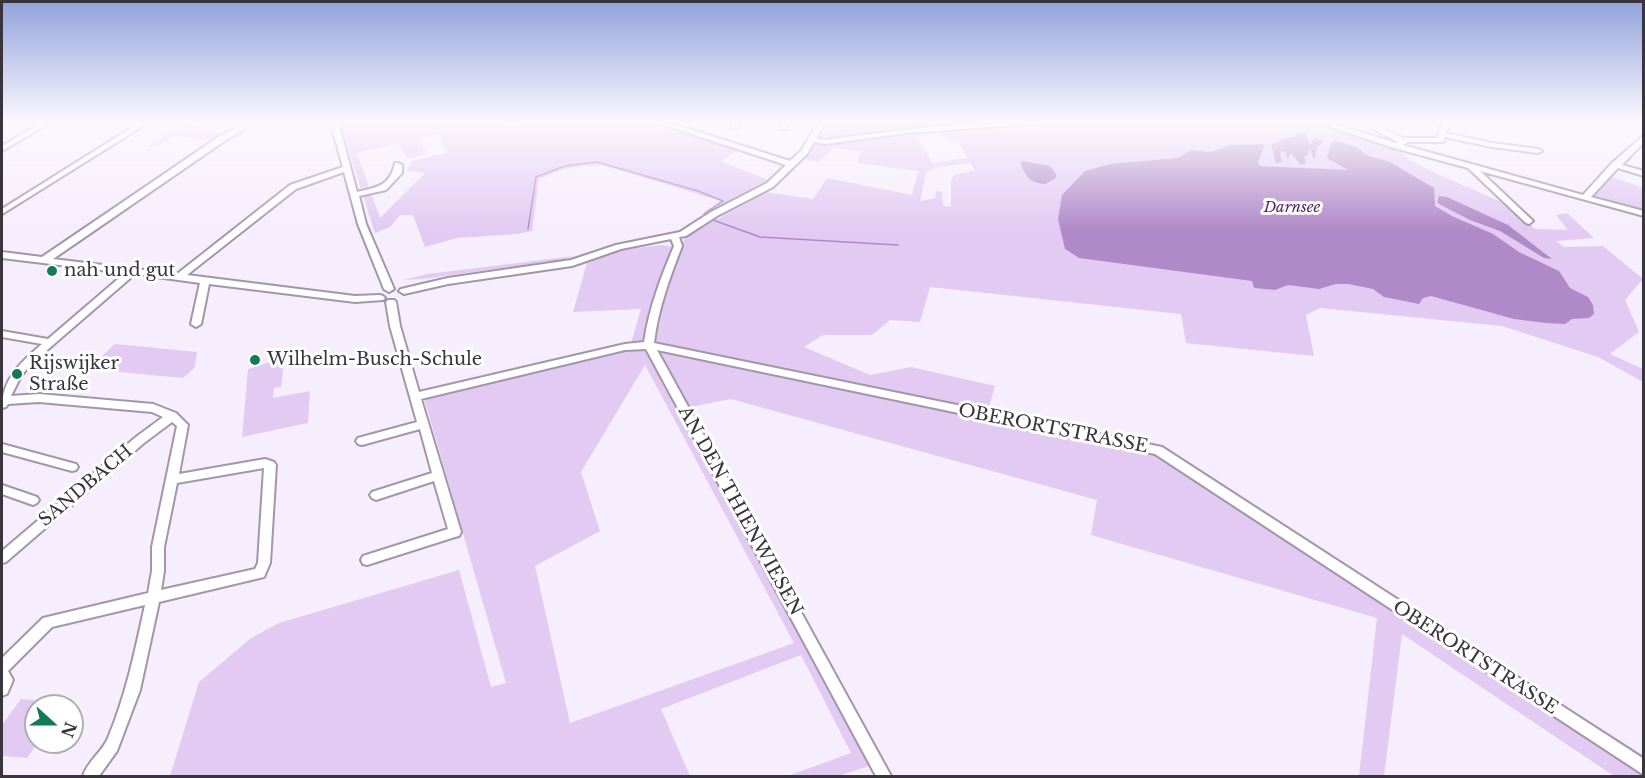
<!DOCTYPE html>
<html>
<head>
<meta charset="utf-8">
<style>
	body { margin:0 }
	#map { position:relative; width:1645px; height:778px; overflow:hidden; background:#f6eefc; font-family:"Libre Baskerville",serif }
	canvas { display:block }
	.frame { position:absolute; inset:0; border:3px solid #3a343d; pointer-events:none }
	.north { position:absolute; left:24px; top:694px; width:60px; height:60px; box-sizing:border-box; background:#fff; border:2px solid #b0aeb1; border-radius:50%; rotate:111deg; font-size:16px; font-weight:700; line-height:24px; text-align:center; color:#3a343d }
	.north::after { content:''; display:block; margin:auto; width:21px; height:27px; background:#137b54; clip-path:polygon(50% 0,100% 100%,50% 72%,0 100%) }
</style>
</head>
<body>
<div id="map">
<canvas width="1645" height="778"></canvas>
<div class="frame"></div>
<div class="north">N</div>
</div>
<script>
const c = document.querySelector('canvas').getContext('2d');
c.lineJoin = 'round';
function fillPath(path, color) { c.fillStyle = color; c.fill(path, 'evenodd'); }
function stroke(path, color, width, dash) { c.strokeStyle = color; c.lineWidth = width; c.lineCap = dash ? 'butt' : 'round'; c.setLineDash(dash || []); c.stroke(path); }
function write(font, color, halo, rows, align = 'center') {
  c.font = font + ' "Libre Baskerville",serif'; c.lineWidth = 6; c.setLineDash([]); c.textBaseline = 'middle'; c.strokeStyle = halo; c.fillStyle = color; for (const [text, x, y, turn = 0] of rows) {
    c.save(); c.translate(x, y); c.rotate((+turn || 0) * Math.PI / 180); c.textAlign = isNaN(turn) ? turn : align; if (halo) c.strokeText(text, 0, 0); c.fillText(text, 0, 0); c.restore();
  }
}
const green = new Path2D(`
	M190,121H198L193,125L224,134L213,141L175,135L156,147L148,146Z
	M339,121H496L515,127L521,121L653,123L740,149L721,161L768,180L705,213L704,212L721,201L602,165L567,168L539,179L532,231L517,234L457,238L425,247L413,215H400L390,227L375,233ZM439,134L446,153L412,161L407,170L425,173L380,218L357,153L399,143L407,159L426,154L420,138Z
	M827,121H966L995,127L1063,121H1309L1399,149L1410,160L1435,173L1506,204L1535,229L1568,230L1556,215L1567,213L1594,238L1556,241L1564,247L1603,246L1643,279L1625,300L1639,332L1610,354L1643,369V382L1598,357L1502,326L1320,308L1306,315L1314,356L1186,343L1181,314L930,287L920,322L890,320L872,335H823L804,347L870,375L911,367L995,386L987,414L1158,450L1643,755V776H1614L1402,634L1384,776H1359L1377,618L1091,535L1097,500L731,399L690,407L657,348L654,341L656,326L660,325L661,306L685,237L766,192L813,199L827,178L912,195L918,171L858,163L860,151L833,148L819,162L803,159ZM937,134L959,143L967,158L932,163L917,136ZM970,163L975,170L954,175L951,181V207L943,205L942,192L936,191L935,198L920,201L926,173L934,168Z
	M1610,176L1643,188V209L1592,195Z
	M661,245L673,247L650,309L645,340L631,343L641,309L573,312L587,263L620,250Z
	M574,256L562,260L422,279L402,280L428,274Z
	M115,344L197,352L195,367L183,378L88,369Z
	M629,350C657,350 652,358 661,381L869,766L838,776H788L851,753L801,655L661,709L690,776H170L199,682L251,638L279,623L459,570L491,687L506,683L424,398ZM645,365L794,643L570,723L535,566L600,531L581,472Z
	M280,359L284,360L281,387L274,388L273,398L310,391L308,423L242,437L248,369Z
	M21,699L64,703L62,706H36L38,742L27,758L2,756V725Z`);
const water = new Path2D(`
	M1297,132L1304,133L1310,144L1315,137L1324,142L1317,147L1315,158H1313L1310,148L1308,155L1304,157L1306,163L1301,165L1291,153L1287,159L1285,152L1282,151L1280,153L1282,162L1276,163L1271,145L1288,137L1296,136Z
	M1336,140L1358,148L1366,155L1390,162L1434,188L1435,206L1452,216L1493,234L1519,252L1559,271L1570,288L1588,297L1593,305L1594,314L1589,318L1572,319L1565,324L1546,323L1514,319L1431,296L1423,298L1419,304L1384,297L1373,289L1348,284H1336L1319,289L1288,285L1275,290L1254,288L1252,281L1079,258L1065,249L1058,219L1062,195L1085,171L1110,164L1178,158L1191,150L1211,152L1231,145L1263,144L1264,147L1258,163L1261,166L1348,170L1327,158L1331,143Z
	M1023,161L1050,166L1056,174V178L1045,184C1030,183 1025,176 1020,162Z
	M1439,196L1447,197L1508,225L1552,259L1544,258L1500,231L1470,220L1441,205L1437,202Z`);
const stream = new Path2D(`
	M713,220L760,237L898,245
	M528,229L536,177L565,166L597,162L698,191L723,201L704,214`);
const minor = new Path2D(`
	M44,121H53L2,151V146Z
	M142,121H151L2,214V209Z
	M249,121H258L226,140L53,259L177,274L290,185L343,167L330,121H338L357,192C378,187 390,186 395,163H398L402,165V173L386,190L359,196L366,224L394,289L389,292L384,289L358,224L344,172L296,189L187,275L355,296L380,295L383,296L385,298L383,300L355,302L209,284L201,324L196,327L191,324L200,283L135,274L31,364L21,376L11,396L39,394L153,404L176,413L188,425L179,474L265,459L274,462L276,465L270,563L264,577L159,602L140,690L117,751L99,776H83C87,762 102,752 108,738C126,695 135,651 145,605L52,627L8,671L13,680L7,694L2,696V658L43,618L148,593L152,571V547L177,426L172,422L144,443L6,562L2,563V551L136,437L163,417L152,412L39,402L8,404L6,407L2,408C2,379 21,362 42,344L2,337V331L48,339L125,273L2,258V252L42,257L220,136ZM264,468L258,563L255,569L161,590L164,571V547L177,483Z
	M652,121H664L790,161L801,151L819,121H826L816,138L825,140C899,130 973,121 1047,121L1044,123L908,133L825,144L814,142L807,154L773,187L717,216L686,236L679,237L682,246C670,277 658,309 654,343L1162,447L1644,759V775L1155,454L657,350L891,776H876L646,349L625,350L421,399L461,532L459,536L455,537L367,565L363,564L361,560L363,556L448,529L434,481L376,500L372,498L370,495L372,492L432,473L420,429L362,445L358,444L356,441L358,438L417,422L390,326L386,302L388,300H394L396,302L400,326L419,392L625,344L644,342C649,308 661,277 674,246L671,239L621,249L572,266L448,284L404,294L399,291L401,289L448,278L571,260L616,245L680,232L711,212L767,183L786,165Z
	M732,121H740L738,128H732Z
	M781,121H789L787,129H781Z
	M1313,121H1325L1396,143L1398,142L1357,121H1367L1403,138H1437L1443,121H1451L1446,133L1492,143L1538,149L1542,151L1538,153L1492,147L1445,137L1443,142H1408L1403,145L1583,195L1612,163L1644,135V142L1622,165L1644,171V176L1618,168L1591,197L1644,211V216L1480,171L1533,221L1529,224L1526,223L1468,168L1394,148Z
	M1639,121H1644V124Z
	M2,444L72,463L76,464L78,467L76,470L72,471L2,452Z
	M2,485L37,497L39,500L37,503L33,505L2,494Z`);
const markers = [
	[52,271,6,"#137b54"],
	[255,360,6,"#137b54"],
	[17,374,6,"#137b54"]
];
const farParknames = [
	["Darnsee",1292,208]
];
const poiNames = [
	["nah und gut",64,271],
	["Wilhelm-Busch-Schule",267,360],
	["Rijswijker",29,364],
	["Straße",29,385]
];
const streetNames = [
	["OBERORTSTRASSE",1053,429,11],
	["SANDBACH",86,486,-40],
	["AN DEN THIENWIESEN",740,511,61],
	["OBERORTSTRASSE",1475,658,33]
];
fillPath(green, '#e2caf2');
fillPath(water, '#b08ac8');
stroke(stream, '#b08ac8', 1.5);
stroke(minor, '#a396ac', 4);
fillPath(minor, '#fff');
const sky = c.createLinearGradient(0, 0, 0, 230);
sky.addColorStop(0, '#91a3db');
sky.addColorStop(0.53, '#fbf7fe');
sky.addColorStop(1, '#fbf7fe00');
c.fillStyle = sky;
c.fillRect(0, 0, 1645, 230);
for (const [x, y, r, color] of markers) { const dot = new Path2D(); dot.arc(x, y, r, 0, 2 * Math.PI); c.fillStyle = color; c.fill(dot); stroke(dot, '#fff', 2); }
write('italic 15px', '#501f69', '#fff', farParknames);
write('18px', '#3a343d', '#fff', poiNames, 'left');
write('18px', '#3a343d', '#fff', streetNames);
</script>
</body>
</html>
